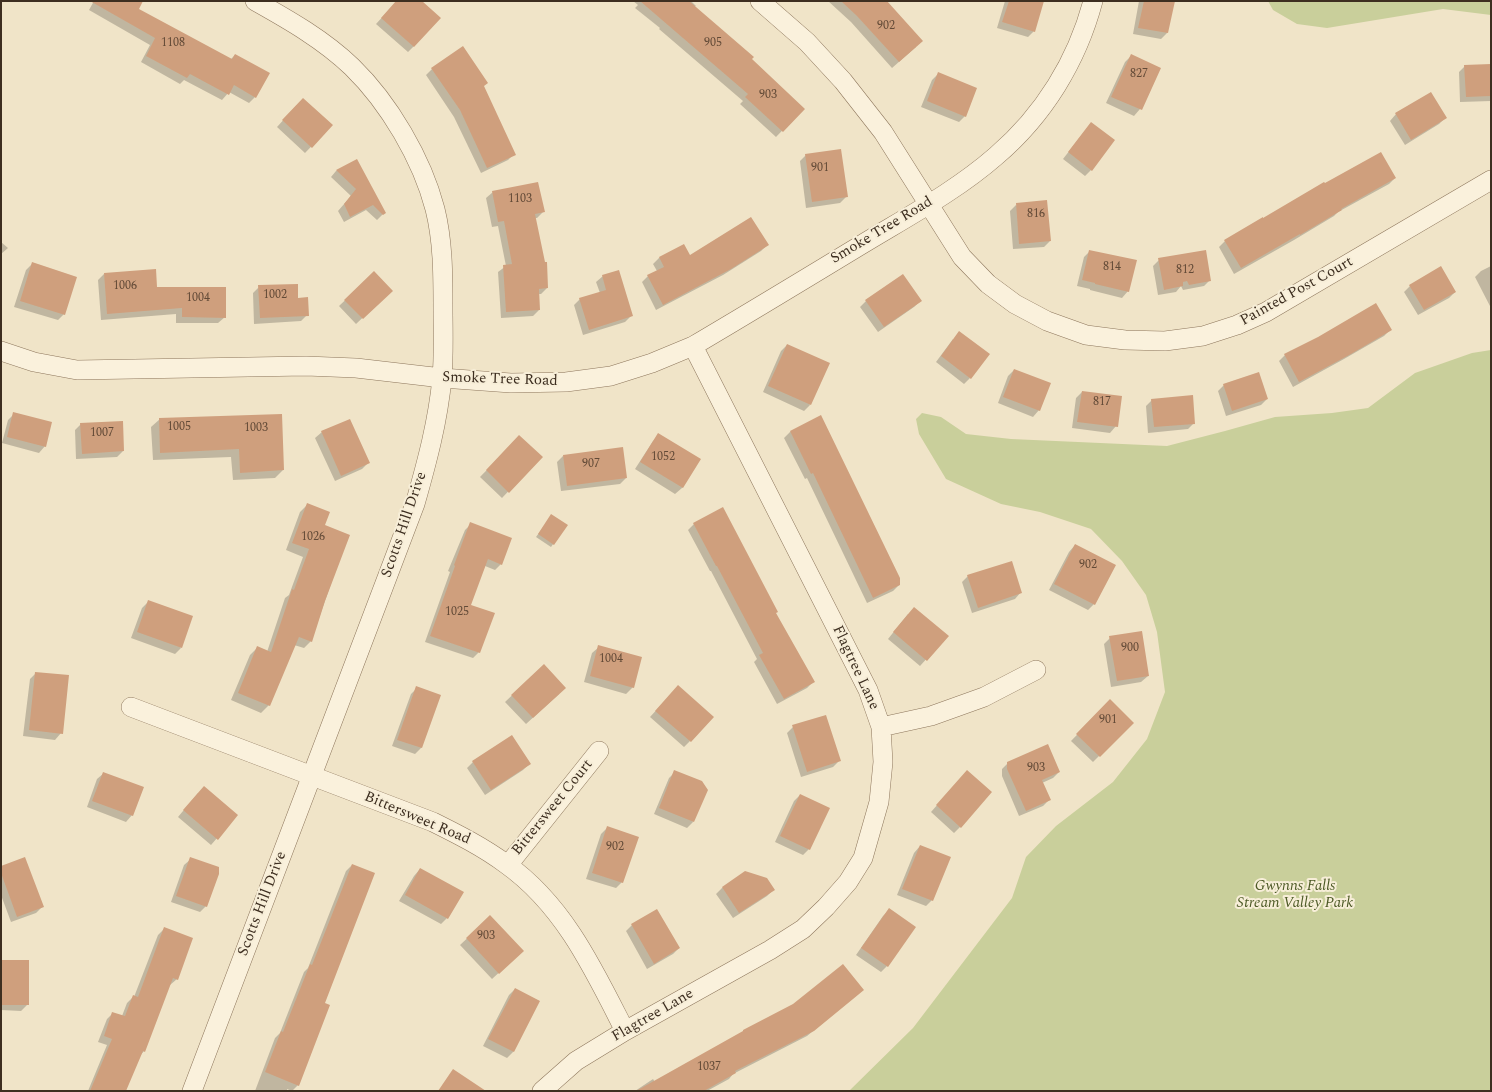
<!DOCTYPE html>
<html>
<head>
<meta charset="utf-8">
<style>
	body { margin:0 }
	#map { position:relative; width:1492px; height:1092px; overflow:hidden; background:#f0e4c8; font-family:Spectral,serif }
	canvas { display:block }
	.frame { position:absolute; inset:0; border:2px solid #3d2e20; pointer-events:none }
</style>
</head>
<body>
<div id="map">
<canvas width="1492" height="1092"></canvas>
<div class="frame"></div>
</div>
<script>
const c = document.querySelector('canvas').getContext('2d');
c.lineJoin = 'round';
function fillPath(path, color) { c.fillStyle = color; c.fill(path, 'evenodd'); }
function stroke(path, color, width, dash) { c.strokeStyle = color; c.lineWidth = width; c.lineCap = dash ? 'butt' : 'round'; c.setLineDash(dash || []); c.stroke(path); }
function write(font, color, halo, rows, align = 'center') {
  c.font = font + ' Spectral,serif'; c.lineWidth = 4; c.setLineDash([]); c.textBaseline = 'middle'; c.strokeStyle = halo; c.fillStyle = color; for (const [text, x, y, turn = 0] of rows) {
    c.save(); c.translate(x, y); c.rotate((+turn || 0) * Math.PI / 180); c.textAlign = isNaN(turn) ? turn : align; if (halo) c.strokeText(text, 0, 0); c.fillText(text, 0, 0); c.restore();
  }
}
const green = new Path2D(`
	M1268,1H1491V15L1443,9L1327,28L1297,24L1273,10Z
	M1491,350V1091H849L913,1028L1012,898L1026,857L1056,826L1113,782L1147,739L1165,692L1157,632L1146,595L1122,561L1091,529L1040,512L1001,504L946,479L919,434L916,419L922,413L941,417L966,434L1011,439L1167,446L1225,431L1275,417L1332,413L1368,408L1415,373L1472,353Z`);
const shadow = new Path2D(`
	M94,1L137,9L230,60L235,55L255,97L249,103L229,92L222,100L184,80L180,84L141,62L150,45L89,10Z
	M397,1L414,46L408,52L376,24Z
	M633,1H691L696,6L694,7L803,109L776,137L740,104L743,101L659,29L660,28L635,8L638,5Z
	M828,1H886L916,47L892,68L851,22Z
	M1005,1H1043L1034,31L1028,37L997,28Z
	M1139,1H1173L1167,33L1161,39L1133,34Z
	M1131,56L1159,68L1140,109L1134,116L1106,103L1125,62Z
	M1491,65V101L1460,102L1459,72L1465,66Z
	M432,69L483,87L514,154L508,160L481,173L454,117L426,75Z
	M938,74L965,116L959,122L921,107L932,80Z
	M297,105L332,125L305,153L277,127Z
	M1396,114L1445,118L1439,124L1405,145L1390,121Z
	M1091,123V170L1085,176L1063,159Z
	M806,155L846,197L840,203L806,208L800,161Z
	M356,161L384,213L377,220L366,210L344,222L338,211L351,196L331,177L336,171Z
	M1395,178L1389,184L1338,212L1334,216L1294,240L1234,274L1219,247L1225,241Z
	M493,192L543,212L537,218H534L547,288L541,294H538L539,310L533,316L501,318L498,272L506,266L498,226L492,227L486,198Z
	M1016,205L1050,241L1044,247L1013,249L1010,211Z
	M1,242L8,248L1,254Z
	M767,245L761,251L723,275L656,310L642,282L648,276L657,271L653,264L659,258L683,246L689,257Z
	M1090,251L1128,291L1122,298L1090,290V289L1077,286L1084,257Z
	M1159,260L1210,280L1204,286L1183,290L1181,286L1176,292L1158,295L1153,266Z
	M32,264L64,314L58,320L14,307L26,270Z
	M1491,266V308L1475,277L1481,271Z
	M374,273L391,291L356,324L339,306Z
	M104,274L156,288L225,317L218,323H176V314L101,320L98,280Z
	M603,276L631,316L625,322L583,335L574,305L580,299L600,293L596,282Z
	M1410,286L1455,292L1449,298L1418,315L1404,292Z
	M259,287L297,299L307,315L301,321L254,324L253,293Z
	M866,301H920L914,307L878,332L860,307Z
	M1390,330L1384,336L1344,359L1293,387L1279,361L1285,355Z
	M953,339L970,378L964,384L936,362Z
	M787,345L810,405L804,411L763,392L781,351Z
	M1014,370L1039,410L1033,417L998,403L1008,376Z
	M1224,385L1267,399L1261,405L1226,416L1218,391Z
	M1082,392L1116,426L1110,433L1072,428L1076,398Z
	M1152,400L1194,423L1188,429L1148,433L1146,406Z
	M14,414L45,446L39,453L2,443L8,420Z
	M205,417L283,470L275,478L233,480L231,457L153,460L151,427L160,419Z
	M821,417L899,585L893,591L867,603L807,478L805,479L784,438L790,432Z
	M81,424L123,451L117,457L76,459L75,430Z
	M322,432L368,463L362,469L335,481L315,438Z
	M659,435L699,460L682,488L675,494L635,469L653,441Z
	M519,437L541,457L502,498L480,477Z
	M563,456L626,478L620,484L561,491L557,462Z
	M307,505L323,526L348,535L311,641L304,648L294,645L269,705L261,713L231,700L250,655L257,648L267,652L285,598L289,595L303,557L286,550L300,512Z
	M549,519L566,526L551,547L536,537Z
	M471,524L501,564L495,570L485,566L469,606L479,652L473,658L425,642L450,572L448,571L465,530Z
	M694,524L775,613L813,682L807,688L777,704L754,662L757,659L711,571H710L688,530Z
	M1075,545L1094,604L1088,610L1049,590L1069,552Z
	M968,576L1021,592L1015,599L972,613L962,582Z
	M148,602L181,648L175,654L131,638L142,608Z
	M908,614L947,636L920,666L888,639Z
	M1110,638L1148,676L1141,682L1111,687L1104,644Z
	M599,647L633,687L626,694L584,682L592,653Z
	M544,665L559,694L526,724L505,702Z
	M36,673L61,733L55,740L23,736L30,679Z
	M417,688L440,696L421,748L415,754L392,746L411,694Z
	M672,693L690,741L684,747L650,717Z
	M1110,701L1132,723L1093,762L1071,741Z
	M793,727L839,761L833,767L801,777L787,733Z
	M473,762L529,764L523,770L485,795L467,768Z
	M1008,763L1059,772L1053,778L1042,783L1049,800L1043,806L1019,816L1002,776V769Z
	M675,772L693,822L687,828L654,814L669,778Z
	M104,773L132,815L126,822L87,807L97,779Z
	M961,778L960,827L954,833L931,812Z
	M198,793L237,815L211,845L178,817Z
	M800,795L809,849L803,855L775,842L794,801Z
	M607,828L622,882L616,888L586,879L601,834Z
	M920,846L932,900L926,906L897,895L914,853Z
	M191,859L206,906L200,912L171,902L184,865Z
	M352,865L323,1003L298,1085L292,1091L287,1089V1091H255L275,1038L280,1033L304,972L308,968L346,871Z
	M1,867L42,907L36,913L11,922L1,895Z
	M420,869L447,918L441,924L399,901L414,876Z
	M745,873L773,890L767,896L733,918L716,894L722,888Z
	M889,910L914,927L887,966L881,972L856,955L883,916Z
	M657,911L679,948L673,954L647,969L626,931L632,925Z
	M490,917L516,957L492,979L460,945Z
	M164,929L177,979L170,985H169L144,1051L139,1057L124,1091H88L107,1045L98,1042L107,1019L113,1013L122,1016L127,1003L133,997H134L158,935Z
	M1,961L27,1005L21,1011L1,1010Z
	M515,989L539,1001L513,1052L507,1058L483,1046L509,995Z
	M857,995L807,1036L733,1074L729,1079L707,1091H635L653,1079L655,1082Z`);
const building = new Path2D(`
	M90,1H143L139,9L232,59L235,54L270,73L256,98L234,85L229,95L190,74L187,78L146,56L155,38Z
	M396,1H422L441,18L414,47L381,18Z
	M640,1H689L754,57L752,59L805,109L783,132L745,97L748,94Z
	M841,1H887L923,41L899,62L857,16Z
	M1009,1H1044L1035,32L1002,22Z
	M1144,1H1175L1168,33L1138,28Z
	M463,46L488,83L484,86L516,155L487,168L460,110L431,68Z
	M1131,54L1161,68L1142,110L1111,97Z
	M1491,64V96L1466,97L1464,65Z
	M938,72L977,88L966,117L927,101Z
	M1431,92L1447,118L1411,140L1395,113Z
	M303,98L333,125L312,148L282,120Z
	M1091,122L1115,140L1092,171L1068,152Z
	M841,149L848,197L812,202L805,154Z
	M1381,152L1396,178L1341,209L1342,210L1300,235V234L1241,268L1224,240L1263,217V218L1324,182L1325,183Z
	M357,159L386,213L383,215L373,205L350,217L344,204L356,189L336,170Z
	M538,182L545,212L535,214L545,262H547L548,288L539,289L540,310L506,312L503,265L512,264L504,221L498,222L492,191Z
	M1047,200L1051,241L1019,244L1016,203Z
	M751,217L769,245L731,269L663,305L647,275L664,267L659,257L684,244L690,255Z
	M1089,250L1137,260L1129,292L1095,284V283L1082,280Z
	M1206,250L1211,281L1189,285L1187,281L1183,282V286L1164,290L1158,258Z
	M32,262L77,277L65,315L20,301Z
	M1441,266L1456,292L1424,310L1409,285Z
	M156,269L157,287H226V318L182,317V308L107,314L104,273Z
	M619,270L633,316L589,330L579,298L606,290L602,275Z
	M374,271L393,291L363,319L344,300Z
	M903,274L922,301L884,327L865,300Z
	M298,284V298L308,297L309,316L260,318L258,285Z
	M1376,303L1392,330L1351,354L1299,382L1284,354L1318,337Z
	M959,331L990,354L971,379L941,356Z
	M787,344L830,363L811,405L768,386Z
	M1014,369L1051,383L1040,411L1003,397Z
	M1259,372L1268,399L1232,411L1223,384Z
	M1082,391L1122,396L1118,427L1077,422Z
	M1193,395L1195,424L1154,427L1151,399Z
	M13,412L52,422L46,447L7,437Z
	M282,414L284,470L240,473L239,449L160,453L159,418Z
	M821,415L900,578V585L873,598L813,473L811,474L790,431Z
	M350,419L370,463L341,476L321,431Z
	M123,421L124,451L82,454L80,423Z
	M658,433L701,459L683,488L640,462Z
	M519,435L543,457L509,493L486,470Z
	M623,447L627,478L567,486L563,455Z
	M307,503L330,512L325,525L350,535L325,601L312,642L299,637L270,706L238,693L257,646L271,652L292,589L294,590L309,549L292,543Z
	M723,507L778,612L776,613L815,682L784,699L759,655L763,653L717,566H716L693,523Z
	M551,514L568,525L554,545L538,534Z
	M470,522L512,538L502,565L488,559L471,605L495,613L480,653L430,636L455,566L454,565Z
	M1075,544L1116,565L1095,605L1054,584Z
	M1012,561L1022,593L978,608L967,575Z
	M148,600L193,616L182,648L137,632Z
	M914,607L949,636L927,661L893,632Z
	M1142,631L1149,676L1117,681L1109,636Z
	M598,645L642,657L634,688L590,676Z
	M544,664L566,688L533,718L511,695Z
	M35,672L69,675L63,734L29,730Z
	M678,685L714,717L691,742L655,711Z
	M416,686L441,695L422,748L397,740Z
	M1110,699L1134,723L1100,757L1076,734Z
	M826,715L841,761L807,772L792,725Z
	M512,735L531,764L491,790L472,761Z
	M1048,744L1060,772L1042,780L1051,800L1026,811L1007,769V762Z
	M674,770L702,781L708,790L694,822L659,808Z
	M967,770L992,792L961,828L936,805Z
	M103,772L144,787L133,816L92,801Z
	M204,786L238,815L218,840L183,810Z
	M800,794L830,808L810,850L780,836Z
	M607,826L639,837L623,883L592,873Z
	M920,845L951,857L933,901L902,889Z
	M25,857L44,907L17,917L1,873V866Z
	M190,857L219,867V874L207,907L176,896Z
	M352,864L375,873L325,1003L330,1005L299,1086L265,1072L281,1031L283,1032L310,964L312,965Z
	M420,868L464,892L448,919L405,895Z
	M745,871L767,878L775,890L739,913L722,887Z
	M889,908L916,927L888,967L861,948Z
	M657,909L680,948L654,964L631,924Z
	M490,915L524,951L499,974L466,938Z
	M164,927L193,938L178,980L173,978L145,1052L143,1051L126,1091H90L112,1039L104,1036L112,1012L125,1016L133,995L138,997Z
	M1,960H29V1005H1Z
	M843,964L864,990L814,1031L735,1071L736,1073L704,1091H636L743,1031V1030L793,1004Z
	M515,988L540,1001L514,1052L488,1039Z
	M453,1069L486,1091H438Z`);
const minor = new Path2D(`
	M760,1L807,42L843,81L883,132L962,257L988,284L1015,304L1047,321L1086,335L1125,340L1165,341L1203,336L1237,325L1266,312L1491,180
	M1,351L34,362L77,370L306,366L356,368L442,378L511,383L566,382L611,376L652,363L693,346C749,313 805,279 861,245C907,217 956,191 996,156C1044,115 1077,61 1093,1
	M131,707L433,822C459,835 483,847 506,864C564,905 594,970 625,1031
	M881,727L931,716L984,697L1036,670
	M508,865L599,751
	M192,1091L415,504C427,462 438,421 442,378C444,355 443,330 443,307C443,274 443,241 435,209C422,159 389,103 352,67C324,40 289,20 255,1
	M542,1091L576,1061L625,1031L770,950L803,929L826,907L848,882L863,858L879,802L883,762L881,727L868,690L693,346`);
const numberNames = [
	["902",886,27],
	["1108",173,44],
	["905",713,44],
	["827",1139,75],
	["903",768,96],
	["901",820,169],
	["1103",520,200],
	["816",1036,215],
	["814",1112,268],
	["812",1185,271],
	["1006",125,287],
	["1002",275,296],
	["1004",198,299],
	["817",1102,403],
	["1005",179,428],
	["1003",256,429],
	["1007",102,434],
	["1052",663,458],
	["907",591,465],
	["1026",313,538],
	["902",1088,566],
	["1025",457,613],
	["900",1130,649],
	["1004",611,660],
	["901",1108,721],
	["903",1036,769],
	["902",615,848],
	["903",486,937],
	["1037",709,1068]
];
const streetNames = [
	["Smoke Tree Road",882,231,-31],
	["Painted Post Court",1297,292,-29],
	["Smoke Tree Road",500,380,2],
	["Scotts Hill Drive",405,525,-71],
	["Flagtree Lane",855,668,65],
	["Bittersweet Court",553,808,-51],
	["Bittersweet Road",417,819,23],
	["Scotts Hill Drive",263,904,-69],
	["Flagtree Lane",653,1016,-30]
];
const parkNames = [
	["Gwynns Falls",1295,887],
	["Stream Valley Park",1295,904]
];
fillPath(green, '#c9cf9b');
fillPath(shadow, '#0003');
fillPath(building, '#cf9f7d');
stroke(minor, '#8d765c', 20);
stroke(minor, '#faf1dc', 19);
write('12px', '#624a37', null, numberNames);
write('15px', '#3d2e20', '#f7eed8', streetNames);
write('italic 15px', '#4d5a26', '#f7eed8', parkNames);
</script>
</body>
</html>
